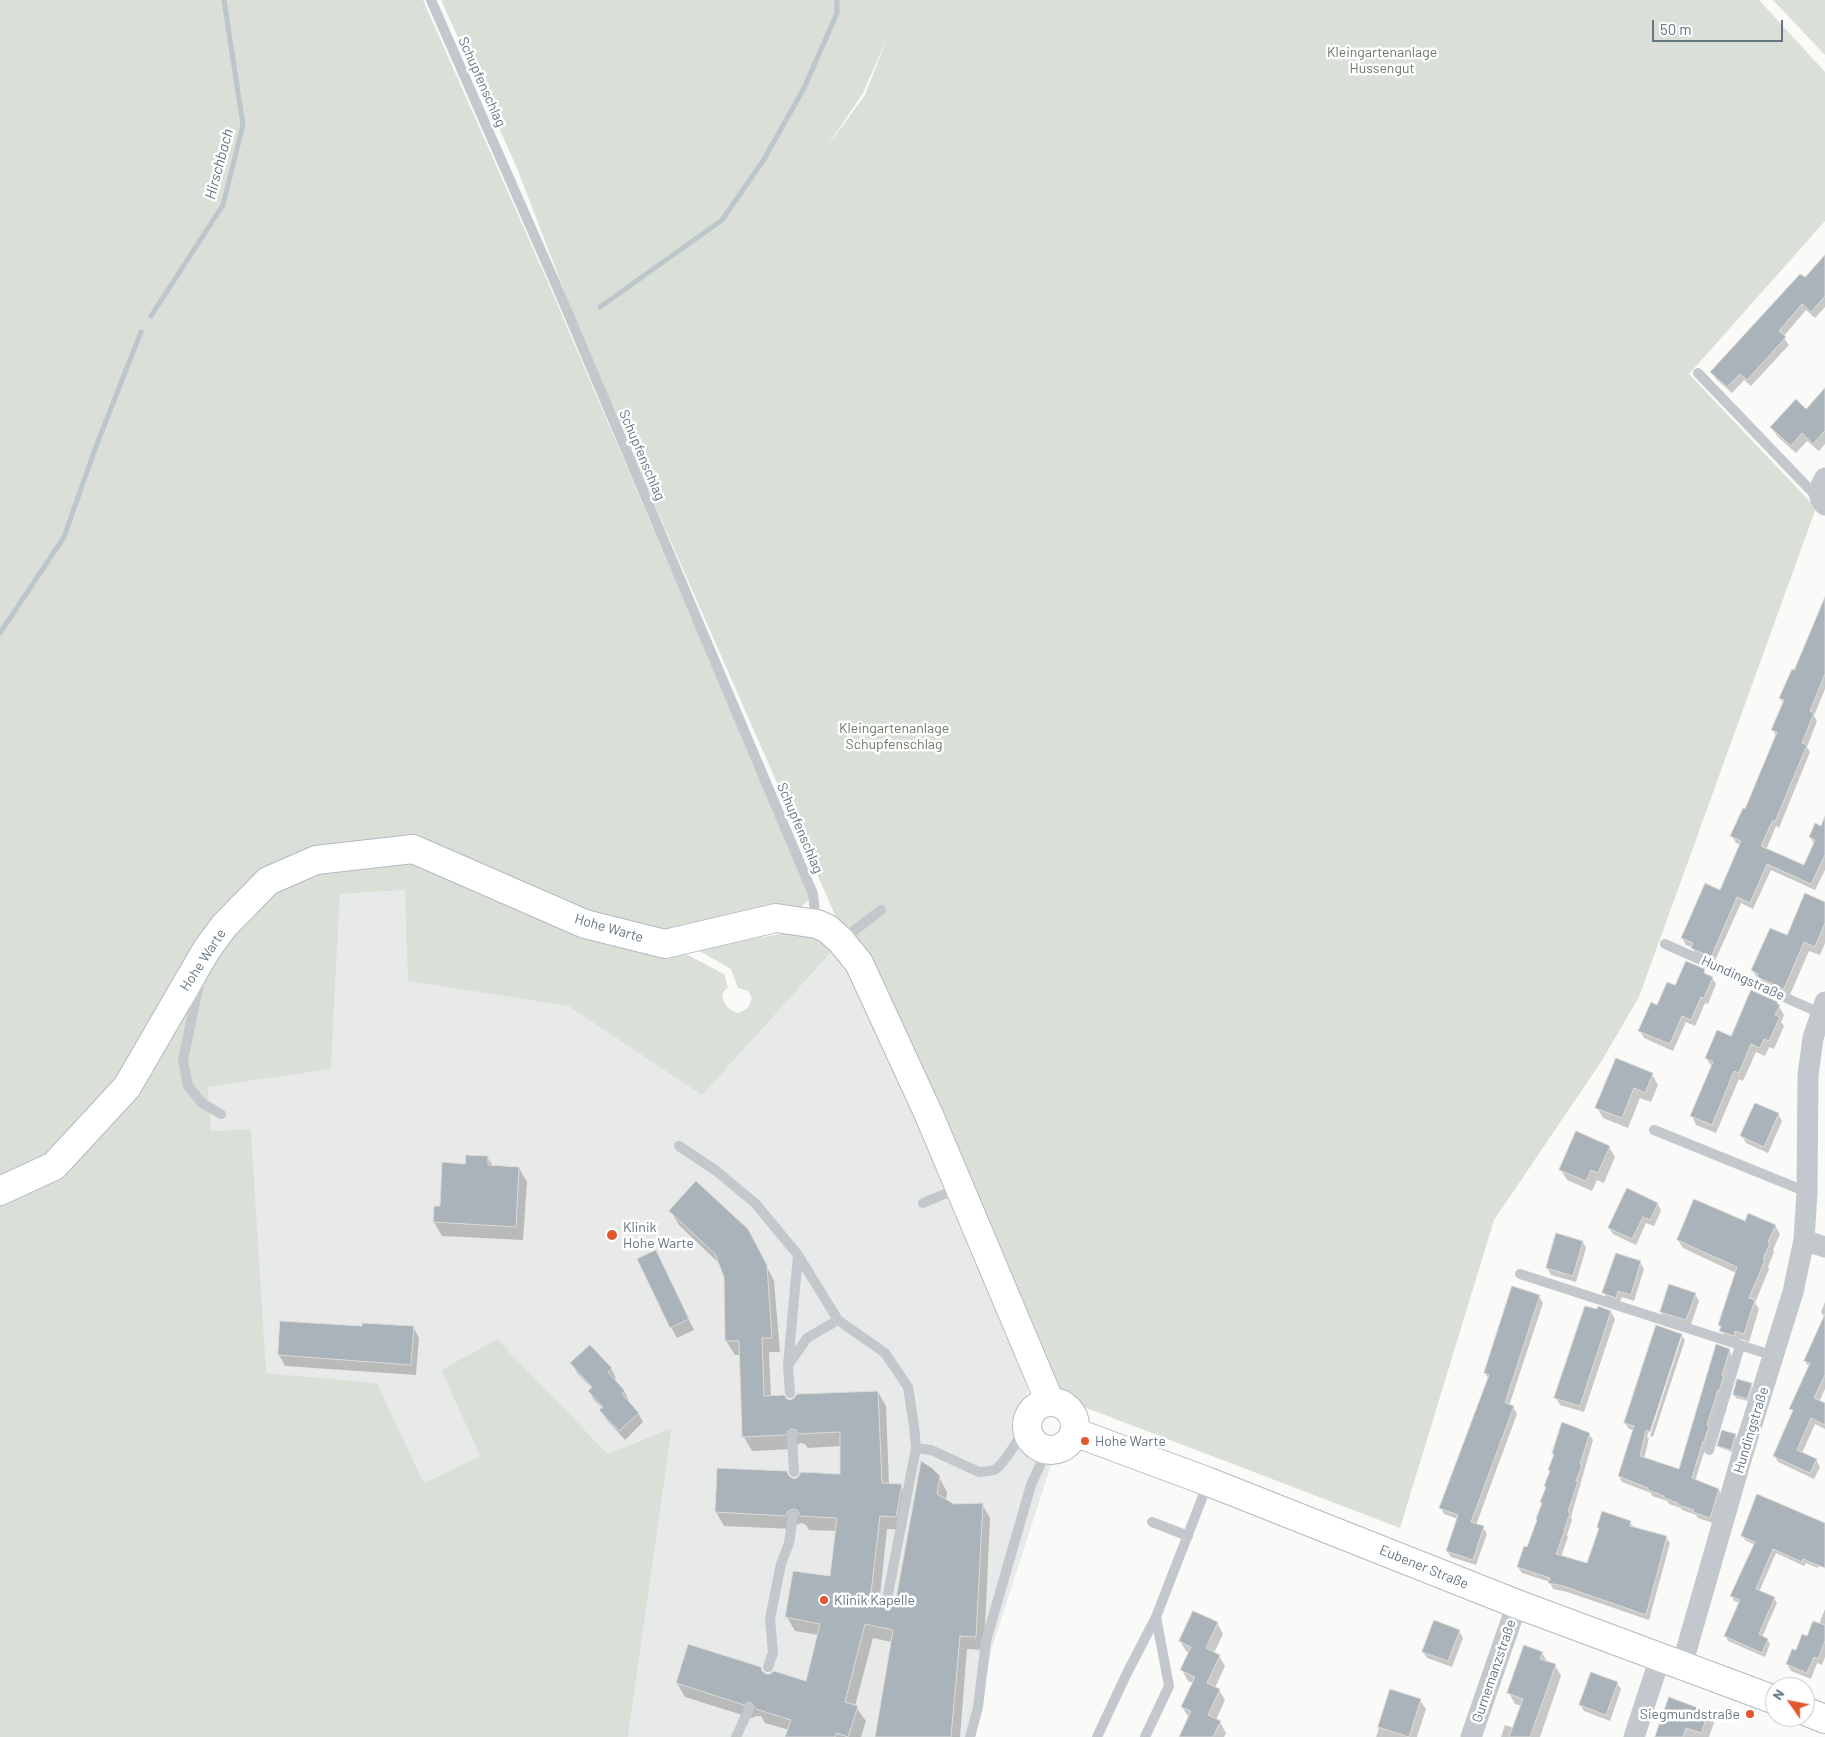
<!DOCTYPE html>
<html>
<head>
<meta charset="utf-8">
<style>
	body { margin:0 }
	#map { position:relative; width:1825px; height:1737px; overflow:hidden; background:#fafaf8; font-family:Barlow,sans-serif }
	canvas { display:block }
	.north { position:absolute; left:1765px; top:1677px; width:50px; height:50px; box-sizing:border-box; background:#fff; border:1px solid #c1c8cd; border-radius:50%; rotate:303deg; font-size:14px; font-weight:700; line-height:20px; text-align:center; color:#657683 }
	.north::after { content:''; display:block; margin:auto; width:18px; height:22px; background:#e4572e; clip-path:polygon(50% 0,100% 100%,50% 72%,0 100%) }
	.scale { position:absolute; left:1652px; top:20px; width:131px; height:22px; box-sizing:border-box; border:2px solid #657683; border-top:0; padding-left:6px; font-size:15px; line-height:18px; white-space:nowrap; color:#657683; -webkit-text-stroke:4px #fff; paint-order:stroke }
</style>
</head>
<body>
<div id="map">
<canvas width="1825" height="1737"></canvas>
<div class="north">N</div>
<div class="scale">50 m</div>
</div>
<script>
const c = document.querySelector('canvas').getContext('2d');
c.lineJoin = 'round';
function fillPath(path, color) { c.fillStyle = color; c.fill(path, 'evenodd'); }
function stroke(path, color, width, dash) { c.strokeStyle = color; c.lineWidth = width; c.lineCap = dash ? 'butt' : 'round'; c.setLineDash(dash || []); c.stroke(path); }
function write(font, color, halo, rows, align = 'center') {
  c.font = font + ' Barlow,sans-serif'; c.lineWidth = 5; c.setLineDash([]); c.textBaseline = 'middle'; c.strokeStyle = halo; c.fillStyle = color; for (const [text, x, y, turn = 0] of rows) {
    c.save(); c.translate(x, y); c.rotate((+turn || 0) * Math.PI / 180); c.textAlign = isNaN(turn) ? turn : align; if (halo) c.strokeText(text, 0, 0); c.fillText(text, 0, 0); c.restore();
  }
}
const built = new Path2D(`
	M405,890L409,981L568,1006L702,1094L836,947L921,1118L1028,1389L1019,1436L1051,1465L992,1648L973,1737H628L672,1428L608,1454L497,1339L441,1370L480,1456L424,1483L377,1383L265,1373L251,1129L211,1131L208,1087L331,1069L340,894Z`);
const green = new Path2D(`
	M0,0H423L553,294L811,898L800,908L666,935L587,915L420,837L264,870L119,1080L47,1153L0,1181Z
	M441,0H1759L1825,72V221L1689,374L1816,508L1639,997L1601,1062L1494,1220L1400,1528L1084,1407L1055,1402L839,924L588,353L517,168ZM888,36L865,95L824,151L863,93Z
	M1773,0H1825V55Z
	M412,860L682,952L724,974L728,987L722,994C724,1005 727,1009 738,1013L748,1008L752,998L748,991L738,988L731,969L696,949L786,933L815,931L836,947L702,1095L568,1006L408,981L405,890L340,894L331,1069L208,1087L211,1131L251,1129L266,1373L377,1383L424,1483L480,1456L441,1370L497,1339L608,1454L672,1428L628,1737H0V1201L61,1172L229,933L276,887L320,870Z`);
const shadow = new Path2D(`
	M1825,258V307L1815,318L1806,310L1783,337L1789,345L1751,386L1744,380L1732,393L1716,379L1712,372Z
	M1825,390V444L1819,451L1807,441L1796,453L1777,436L1772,427L1806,411Z
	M1825,598V689L1814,716L1817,721L1807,747L1810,752L1779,828L1776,826L1766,850L1805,867L1814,844L1810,837L1823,828L1825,822V870L1815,890L1771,870L1753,909L1741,903L1714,963L1696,955L1692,947L1686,945L1682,938L1721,891L1741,845L1736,843L1732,836L1746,810L1776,736L1773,730L1784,704L1780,698L1795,672Z
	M1825,903V943L1820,955L1809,951L1789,997L1763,986L1752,970Z
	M1704,970L1707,975L1712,978L1716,984L1708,1004L1705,1003L1695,1026L1686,1022L1673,1051L1644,1038L1640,1031L1675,987Z
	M1777,1003L1784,1015L1781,1022L1784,1026L1774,1049L1769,1047L1765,1056L1756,1052L1743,1081L1739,1079L1716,1133L1696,1125L1692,1116L1712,1067L1706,1058Z
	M1652,1074L1658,1085L1651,1102L1640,1098L1628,1128L1603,1118L1597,1107Z
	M1778,1114L1782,1121L1768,1153L1746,1143L1742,1136Z
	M1609,1147L1615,1157L1604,1183L1597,1180L1592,1191L1567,1180L1561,1170Z
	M487,1157L493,1166L519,1168L527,1182L523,1240L442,1236L434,1222L441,1207L467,1165Z
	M1658,1204L1661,1211L1654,1226L1646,1223L1636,1245L1613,1234L1609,1228Z
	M671,1211L756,1245L774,1281L780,1352H769L771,1397L790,1401L878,1392L886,1406L889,1485L901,1486L909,1500L904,1530L887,1529L880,1596L886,1602L897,1600L939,1477L947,1492L946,1501L954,1505L982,1504L990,1518L984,1650L967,1649L960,1737H876L892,1642L873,1638L855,1706L866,1721L861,1737H786L789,1730L765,1723L761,1716H756L752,1718L685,1697L677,1683L760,1668L764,1674L807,1683L819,1635L795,1631L787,1617L831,1578L836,1531L809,1530L806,1525L802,1523L796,1525L794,1529L724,1526L716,1512L718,1470L789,1478L794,1480L841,1475V1446L808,1448L805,1444L801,1443L796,1445L793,1449L752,1451L744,1437L741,1355H735L726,1341L725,1277L720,1264L679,1225Z
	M1775,1226L1780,1234L1773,1250L1774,1252L1768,1267L1769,1269L1755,1303L1759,1309L1749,1342L1740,1339L1738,1343L1726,1339L1720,1325L1736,1273L1683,1248L1678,1240Z
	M1583,1242L1586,1248L1576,1282L1551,1275L1547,1268Z
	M656,1251L694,1330L677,1338L671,1327Z
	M1640,1262L1644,1269L1634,1301L1622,1297L1619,1304L1608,1300L1604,1293Z
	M1695,1294L1699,1301L1690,1327L1665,1319L1661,1312Z
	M1539,1296L1543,1303L1509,1406L1513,1407L1517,1414L1476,1525L1483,1527L1487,1534L1476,1565L1451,1557L1447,1551L1458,1519L1444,1514L1441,1508L1489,1380L1485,1373Z
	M1825,1302V1389L1819,1402L1825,1404V1429L1815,1424L1802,1453L1816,1460L1820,1467L1814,1479L1778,1462L1774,1455L1793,1413L1791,1409L1809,1367L1805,1361L1825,1318L1821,1312Z
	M1611,1312L1615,1319L1584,1412L1560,1405L1556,1398Z
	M282,1322L363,1327H413L419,1338L416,1375L285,1366L279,1355Z
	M1657,1327L1681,1335L1685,1340L1653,1437L1650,1436L1682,1337H1680L1647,1437L1649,1438L1644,1459L1680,1471L1716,1346L1729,1350L1732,1356L1725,1380L1727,1382L1722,1396L1721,1395L1710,1431L1712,1433L1707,1447L1706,1446L1695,1481L1719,1490L1722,1496L1713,1523L1698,1518L1696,1515L1682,1510L1681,1508L1669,1504L1667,1501L1652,1496L1651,1493L1622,1482L1619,1476L1634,1430L1629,1429L1625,1423Z
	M572,1364L611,1369L616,1378L614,1380L624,1391L629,1401L627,1402L638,1413L643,1422L625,1440L606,1419L601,1410L603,1408L594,1400L589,1391L592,1388L577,1373Z
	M1751,1384L1752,1387L1748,1401L1736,1398L1734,1395Z
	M1589,1434L1593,1440L1571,1517L1572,1520L1567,1535L1568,1537L1561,1557L1588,1564L1600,1530L1598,1527L1630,1522L1634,1528L1666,1537L1670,1543L1649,1620L1567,1592L1553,1589L1550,1582L1522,1573L1518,1567L1528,1548L1538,1521L1547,1489L1545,1486L1551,1472L1549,1470L1554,1456L1553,1453Z
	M1735,1435L1737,1438L1732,1452L1721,1448L1719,1446Z
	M1825,1524V1552L1818,1568L1806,1563L1804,1566L1776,1553L1759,1592L1774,1598L1777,1603L1762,1637L1767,1639L1770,1644L1765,1657L1728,1641L1726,1636L1740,1603L1734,1601L1732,1596L1755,1545L1745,1540L1742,1535Z
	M1825,1609V1657L1822,1665L1817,1663L1811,1679L1791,1671L1787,1664L1819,1624Z
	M1217,1623L1223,1634L1214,1653L1219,1656L1225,1666L1215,1688L1219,1690L1225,1700L1216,1720L1220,1722L1226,1733L1224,1737H1183L1189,1718L1182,1707L1193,1683L1188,1681L1182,1670L1190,1653L1186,1651L1180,1641Z
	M1459,1631L1463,1638L1452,1667L1427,1658L1423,1652Z
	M1542,1653L1548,1663L1555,1665L1561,1676L1540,1737H1501L1505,1725L1514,1728L1522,1706L1515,1704L1509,1693Z
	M1617,1683L1621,1689L1610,1721L1584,1711L1580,1704Z
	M1391,1691L1420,1700L1426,1709L1417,1737H1376Z
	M1708,1713L1714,1723L1709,1737H1656Z`);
const stream = new Path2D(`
	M600,307L722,220L763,161L804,88L837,13V0
	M151,316L223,205L243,125L224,0
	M0,633L64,537L95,449L141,332`);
const building = new Path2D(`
	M1825,255V296L1811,312L1802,304L1779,331L1786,337L1747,380L1740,374L1727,387L1710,372L1800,274L1805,277Z
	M1825,388V431L1813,444L1802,433L1791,446L1770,427L1796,399L1806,409Z
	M1825,597V674L1810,711L1814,713L1802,743L1807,745L1775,822L1773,820L1761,846L1804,865L1815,840L1809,837L1815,823L1821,826L1825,816V855L1811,884L1767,864L1750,903L1737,897L1711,957L1691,948L1693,943L1681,938L1705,883L1720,890L1741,841L1730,836L1743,808L1745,809L1777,732L1771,730L1784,700L1779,698L1792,669L1794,670Z
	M1805,893L1825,902V923L1815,947L1804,942L1784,989L1757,977L1758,974L1751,970L1770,928L1787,935Z
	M1686,961L1705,969L1704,973L1713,977L1704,998L1701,997L1691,1020L1682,1016L1670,1044L1638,1031L1651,1002L1657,1005L1667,982L1675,985Z
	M1751,990L1778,1002L1777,1004L1780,1005L1775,1015L1780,1017L1769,1041L1764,1039L1760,1048L1751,1044L1739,1073L1734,1071L1712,1125L1690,1116L1713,1062L1705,1058L1717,1030L1731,1036Z
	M1616,1058L1653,1073L1645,1093L1634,1088L1622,1118L1595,1108Z
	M1755,1103L1779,1113L1764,1147L1740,1136Z
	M1576,1131L1610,1146L1598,1173L1591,1170L1586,1181L1559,1170Z
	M466,1155L488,1156V1165L519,1167L516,1227L433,1222L434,1206H440L442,1162L465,1164Z
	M696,1181L748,1229L767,1265L772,1338H762L764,1396L784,1395L787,1399L790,1400L794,1398L797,1394L878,1391L882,1483L902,1484L896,1517L880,1516L871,1593L881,1595L886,1601L896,1599L921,1461L932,1468L940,1476L937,1494L954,1504L983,1503L976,1637L960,1636L951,1737H875L893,1630L865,1624L845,1702L858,1706L848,1737L837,1733L835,1737H785L791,1720L756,1709L751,1703L748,1702L744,1705L676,1683L688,1644L761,1667L762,1671L766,1674H770L774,1671L806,1681L820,1624L785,1617L793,1571L830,1576L837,1518L800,1516L798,1511L794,1509L788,1511L786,1516L715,1512L717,1468L787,1471L789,1476L794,1479L798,1477L801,1472L840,1474V1432L798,1434L796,1430L792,1429L788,1431L785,1435L742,1437L739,1341H725L724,1277L715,1254L669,1211Z
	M1627,1188L1658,1203L1650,1220L1643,1217L1632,1239L1608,1228Z
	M1694,1199L1745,1221L1748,1213L1776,1225L1768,1242L1770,1243L1763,1259L1765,1260L1749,1298L1755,1300L1744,1334L1735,1331L1734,1336L1719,1331L1721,1326L1718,1325L1737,1267L1677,1240Z
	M1556,1233L1583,1241L1573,1276L1546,1268Z
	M656,1250L689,1319L670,1328L637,1259Z
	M1616,1253L1641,1261L1631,1295L1618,1291L1616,1298L1602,1293Z
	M1669,1284L1696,1293L1686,1320L1660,1312Z
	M1512,1286L1540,1295L1505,1403L1514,1406L1471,1522L1484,1526L1473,1560L1446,1551L1458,1515L1439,1508L1489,1375L1484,1373Z
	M1585,1306L1597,1309L1598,1306L1611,1311L1580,1406L1554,1398Z
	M1825,1314V1375L1814,1398L1825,1403V1425L1811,1418L1797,1450L1817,1459L1810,1473L1773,1456L1793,1410L1789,1409L1810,1363L1804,1361Z
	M280,1321L362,1326V1323L414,1326L411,1365L278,1355Z
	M1656,1325L1682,1334L1650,1432L1646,1430L1640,1456L1679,1469L1716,1344L1730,1349L1722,1375H1724L1719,1391L1718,1390L1707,1425L1709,1426L1704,1442L1703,1441L1692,1478L1719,1489L1710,1518L1693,1512L1694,1510L1678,1505V1503L1664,1498V1496L1648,1490V1488L1618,1476L1634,1426L1624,1423Z
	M590,1345L612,1368L608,1372L625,1391L622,1394L639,1413L619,1431L599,1410L603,1407L588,1391L592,1387L570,1363Z
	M1737,1379L1752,1383L1747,1399L1733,1395Z
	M1562,1422L1590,1433L1580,1464L1582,1465L1576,1481H1578L1568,1512L1570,1513L1564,1530H1565L1556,1554L1587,1563L1599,1528L1597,1527L1602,1511L1631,1521L1630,1526L1667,1536L1646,1615L1563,1586L1548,1583L1550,1578L1517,1567L1524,1546L1527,1547L1537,1520L1536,1519L1542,1503L1540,1502L1546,1487L1544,1486L1550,1471L1548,1470L1554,1454H1552Z
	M1722,1430L1736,1434L1731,1450L1717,1446Z
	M1757,1494L1825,1523V1568L1803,1559L1802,1562L1773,1549L1756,1589L1775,1597L1759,1634L1768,1639L1762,1653L1724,1636L1740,1600L1730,1596L1755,1542L1741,1536Z
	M1193,1611L1218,1622L1206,1648L1220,1655L1207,1683L1220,1689L1208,1715L1221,1721L1213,1737H1179L1191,1711L1181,1707L1195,1677L1180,1670L1191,1647L1179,1641Z
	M1434,1620L1460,1630L1448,1661L1422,1652Z
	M1813,1621L1825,1625V1641L1818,1659L1814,1657L1807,1673L1786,1664L1792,1649L1796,1650L1802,1634L1807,1636Z
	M1524,1645L1543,1652L1540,1659L1556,1664L1530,1737H1509L1523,1699L1507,1693Z
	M1591,1672L1618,1682L1606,1715L1579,1705Z
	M1390,1689L1421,1699L1409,1737L1378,1727Z
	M1669,1697L1709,1712L1701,1733L1686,1728L1683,1737H1655Z`);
const lane = new Path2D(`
	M431,0L560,294L813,894L816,923
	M1698,373L1818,498
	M842,940L881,910
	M1665,944L1820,1013
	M199,984L183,1060L188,1086L202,1103L221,1114
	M1654,1130L1807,1192
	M679,1146L715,1170L755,1203L798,1255L838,1320L885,1353L908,1387L914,1426L916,1448L931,1450L979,1472C985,1471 991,1472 996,1469C1007,1461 1019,1437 1027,1425
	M923,1203L959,1188
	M1520,1274L1774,1356
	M789,1364L807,1338L838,1320
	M790,1393L788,1365L798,1255
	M792,1436L794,1472
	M1709,1450L1740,1346
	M1152,1522L1188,1536
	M888,1594L916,1448
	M768,1667L773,1653L770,1619L781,1564L789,1543L793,1516
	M736,1737L749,1709
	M970,1737L978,1707L986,1641L1031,1485L1047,1450
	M1097,1737L1126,1675L1156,1617
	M1145,1737L1169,1686L1156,1617L1208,1483`);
const street = new Path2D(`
	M1825,478C1819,488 1816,496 1825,505
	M1804,1240L1825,1247
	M1682,1665L1742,1456L1793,1292L1804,1240L1807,1192L1808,1075L1813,1038L1825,1002
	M1471,1737L1517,1604
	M1634,1737L1660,1658`);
const secondary = new Path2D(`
	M0,1191L54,1166L127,1087L207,949L224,926L268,881L316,860L413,849L585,924L665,944L776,918L817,924L828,929L841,941L859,963L929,1115L1050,1402
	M1027 1426a24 24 0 1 1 48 0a24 24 0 1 1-48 0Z
	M1074,1432L1209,1482L1517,1604L1775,1700
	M1805,1711L1825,1719`);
const markers = [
	[612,1235,6,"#e4572e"],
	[1085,1441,5,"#e4572e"],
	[824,1600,5,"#e4572e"],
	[1750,1714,5,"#e4572e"]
];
const parkNames = [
	["Kleingartenanlage",1382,52],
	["Hussengut",1382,68],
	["Kleingartenanlage",894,728],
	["Schupfenschlag",894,744]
];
const streetNames = [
	["Schupfenschlag",482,82,66],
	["Schupfenschlag",642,455,67],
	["Schupfenschlag",800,828,67],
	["Hohe Warte",609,928,16],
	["Hohe Warte",203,960,-57],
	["Hundingstraße",1743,978,24],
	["Hundingstraße",1751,1430,-73],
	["Eubener Straße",1424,1567,22],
	["Gurnemanzstraße",1494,1671,-71]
];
const poiNames = [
	["Klinik",623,1227],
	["Hohe Warte",623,1243],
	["Hohe Warte",1095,1441],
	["Klinik Kapelle",834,1600],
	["Siegmundstraße",1740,1714,"right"]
];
const waterNames = [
	["Hirschbach",219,164,-75]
];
fillPath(built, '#e8e9e9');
fillPath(green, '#dadfd7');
fillPath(shadow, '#0003');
stroke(stream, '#bbc7cb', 5);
fillPath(building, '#aab3b9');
stroke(building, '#dcdcda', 1);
stroke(secondary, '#b3babf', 30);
stroke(lane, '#c3c8cc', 10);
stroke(street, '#c3c8cc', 21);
stroke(secondary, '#fff', 28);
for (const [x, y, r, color] of markers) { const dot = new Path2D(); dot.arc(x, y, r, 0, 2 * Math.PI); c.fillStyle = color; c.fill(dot); stroke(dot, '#fff', 2); }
write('14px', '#687a64', '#fff', parkNames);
write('14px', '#657683', '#fff', streetNames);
write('14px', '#657683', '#fff', poiNames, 'left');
write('italic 15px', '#60757c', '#fff', waterNames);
</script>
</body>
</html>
